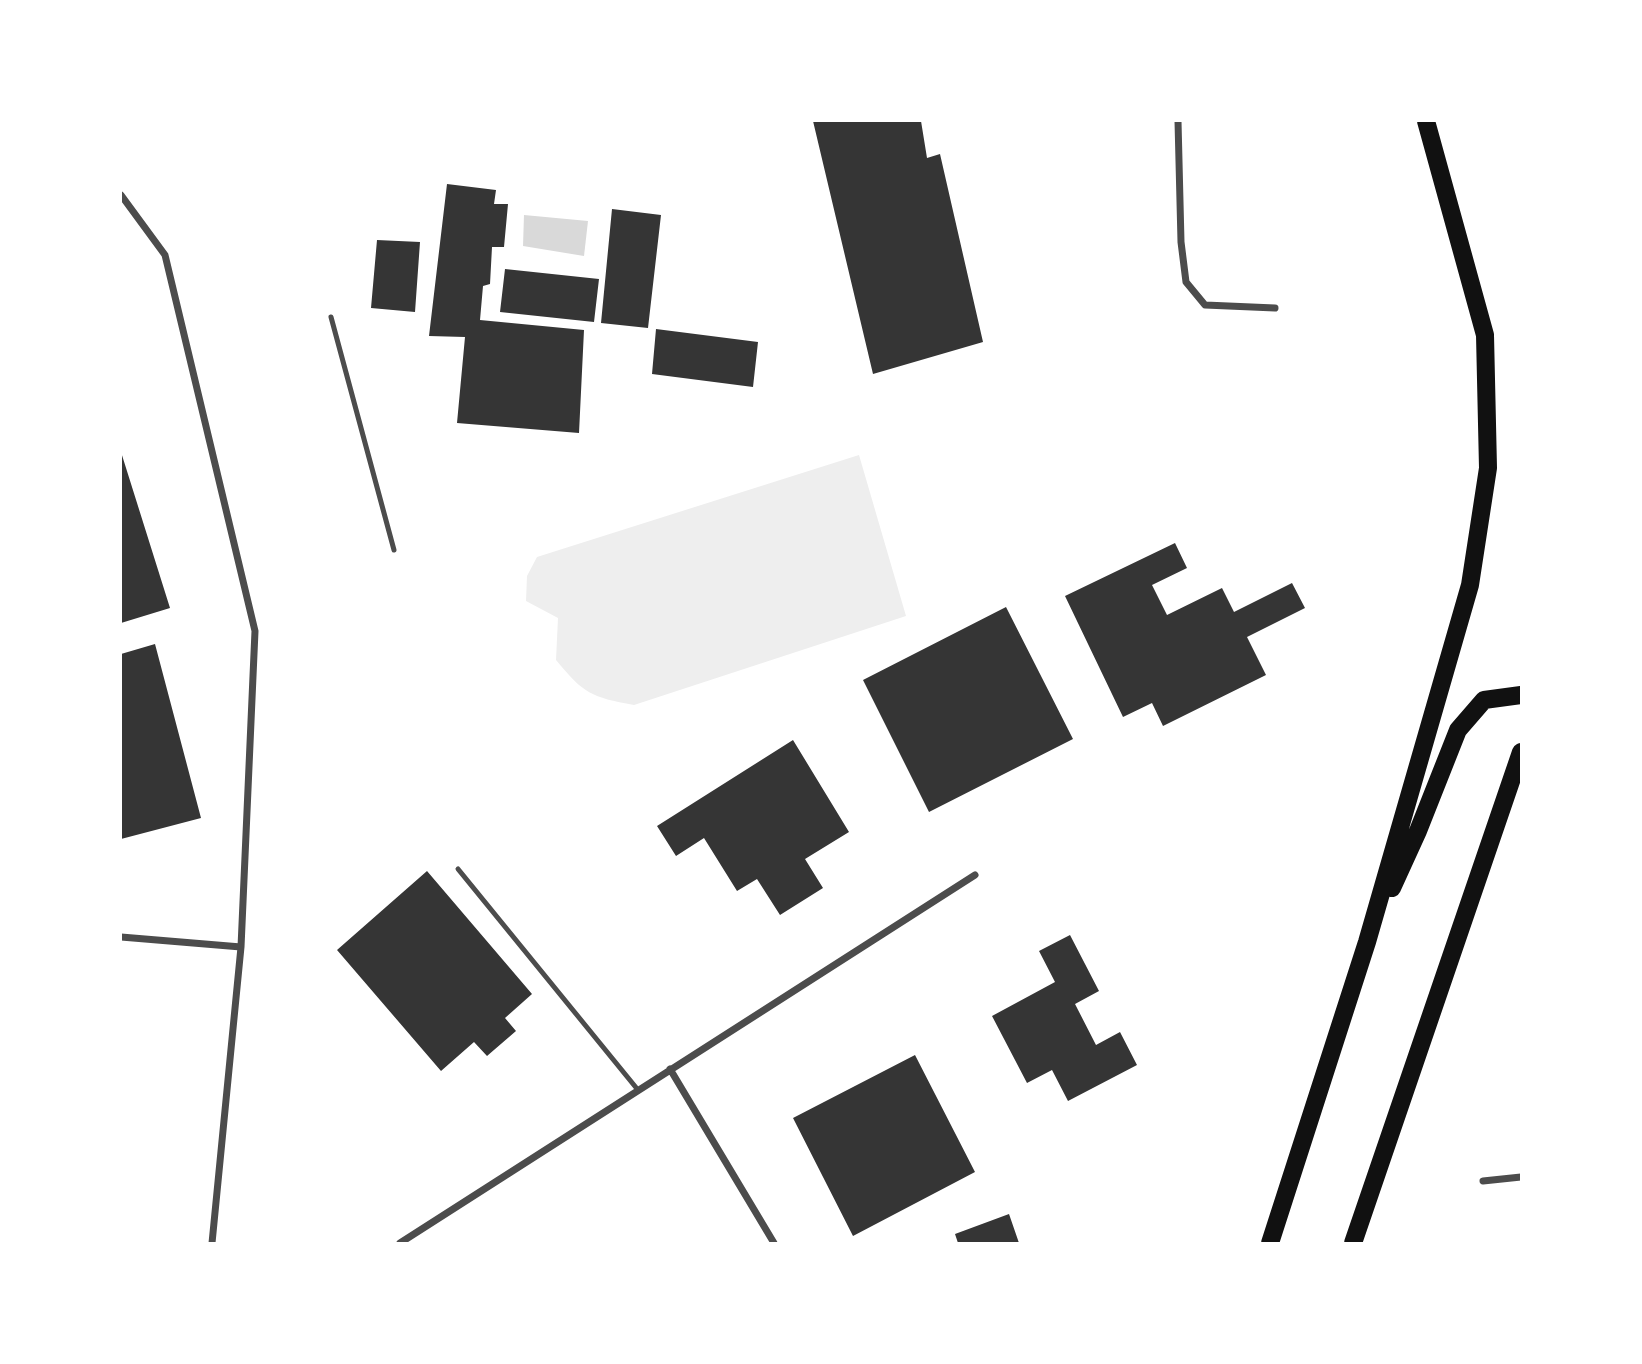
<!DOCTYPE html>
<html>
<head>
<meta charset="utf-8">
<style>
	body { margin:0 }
	#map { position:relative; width:1642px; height:1364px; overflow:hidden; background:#fff; font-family:"DejaVu Sans",sans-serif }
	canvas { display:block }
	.frame { position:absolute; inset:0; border:122px solid #fff; pointer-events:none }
</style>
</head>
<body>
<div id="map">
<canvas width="1642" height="1364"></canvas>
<div class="frame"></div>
</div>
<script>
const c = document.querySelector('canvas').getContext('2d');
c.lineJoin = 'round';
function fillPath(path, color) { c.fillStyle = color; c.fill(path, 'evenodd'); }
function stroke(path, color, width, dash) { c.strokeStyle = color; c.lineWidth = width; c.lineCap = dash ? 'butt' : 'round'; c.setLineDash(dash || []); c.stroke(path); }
const green = new Path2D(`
	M859,455L906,616L634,705C591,697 584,694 556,660L558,618L526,601L527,576L537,557Z`);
const water = new Path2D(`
	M524,215L588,221L584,256L523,246Z`);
const building = new Path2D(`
	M813,121H921L927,158L940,154L983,342L873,374Z
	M447,184L496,190L494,204H508L504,247H492L490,284L483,286L480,320L584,330L579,433L457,423L465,337L429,336Z
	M612,209L661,215L648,328L601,323Z
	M377,240L420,242L415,312L371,308Z
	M505,269L599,279L594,322L500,312Z
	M656,329L758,342L753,387L652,374Z
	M121,452L170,608L121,623Z
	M1175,543L1187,568L1152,585L1167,615L1222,588L1234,612L1292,583L1305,608L1247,637L1266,675L1163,726L1152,703L1123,717L1065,596Z
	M1006,607L1073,739L929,812L863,680Z
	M155,644L201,818L121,839V654Z
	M793,740L849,832L805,859L823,888L780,915L757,879L737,891L704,838L676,856L657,826Z
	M427,871L532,994L505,1018L516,1031L487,1056L474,1042L441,1071L337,950Z
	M1070,935L1099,991L1075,1004L1096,1045L1120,1032L1137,1065L1068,1101L1052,1070L1027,1083L992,1016L1055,982L1039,951Z
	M915,1055L975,1172L853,1236L793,1118Z
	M1009,1214L1019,1243H958L955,1234Z`);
const service = new Path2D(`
	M331,317L394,550
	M458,869L638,1090`);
const minor = new Path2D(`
	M1178,121L1181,242L1186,282L1205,305L1275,308
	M121,195L165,255L255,631L241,947L212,1243
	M121,937L241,947
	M670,1069L774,1243
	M1483,1181L1521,1177
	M400,1243L975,875`);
const primary = new Path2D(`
	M1392,888L1418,831L1458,730L1484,700L1521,695
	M1270,1243L1367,942L1470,585L1488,468L1485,335L1426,121
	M1353,1243L1521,752`);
fillPath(green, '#eee');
fillPath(water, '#d9d9d9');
fillPath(building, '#353535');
stroke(service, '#4c4c4c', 5);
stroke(minor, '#4c4c4c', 7);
stroke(primary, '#111', 18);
</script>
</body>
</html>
